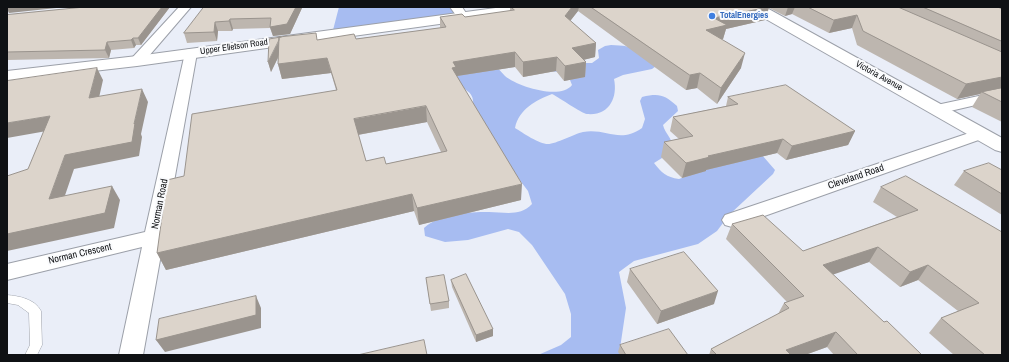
<!DOCTYPE html>
<html>
<head>
<meta charset="utf-8">
<style>
	body { margin:0 }
	#map { position:relative; width:1009px; height:362px; overflow:hidden; background:#eaeef8; font-family:"Archivo Narrow",sans-serif }
	canvas { display:block }
	.frame { position:absolute; inset:0; border:8px solid #0f1114; pointer-events:none }
</style>
</head>
<body>
<div id="map">
<canvas width="1009" height="362"></canvas>
<div class="frame"></div>
</div>
<script>
const c = document.querySelector('canvas').getContext('2d');
c.lineJoin = 'round';
function fillPath(path, color) { c.fillStyle = color; c.fill(path, 'evenodd'); }
function stroke(path, color, width, dash) { c.strokeStyle = color; c.lineWidth = width; c.lineCap = dash ? 'butt' : 'round'; c.setLineDash(dash || []); c.stroke(path); }
function write(font, color, halo, rows, align = 'center') {
  c.font = font + ' "Archivo Narrow",sans-serif'; c.lineWidth = 4; c.setLineDash([]); c.textBaseline = 'middle'; c.strokeStyle = halo; c.fillStyle = color; for (const [text, x, y, turn = 0] of rows) {
    c.save(); c.translate(x, y); c.rotate((+turn || 0) * Math.PI / 180); c.textAlign = isNaN(turn) ? turn : align; if (halo) c.strokeText(text, 0, 0); c.fillText(text, 0, 0); c.restore();
  }
}
const green = new Path2D(`
	M339,7H450L455,14L333,30Z
	M611,45C635,46 640,49 656,66L652,69L623,75L614,79C618,98 609,116 587,114C581,113 560,98 552,94C536,100 519,109 515,128C523,133 539,144 548,144C556,144 574,134 583,132C607,128 619,144 642,128L645,119L640,101L642,97C660,93 664,95 677,106L678,111L663,125C665,134 672,137 673,148L670,153L654,163C662,173 666,177 679,179L752,153L762,155L775,170L773,174L729,215L717,231L698,244L634,261L619,272L626,308L619,355H538L561,345L571,337V314L565,294L532,245L519,232L508,229L468,240L445,242L425,236L424,228C441,213 467,212 489,212C504,212 520,217 532,204L528,191L472,117C475,95 474,93 454,84L450,77L493,62C497,67 501,72 505,76C518,87 561,100 572,85L568,75L561,72L545,71L585,63H592L599,58L598,50L605,46Z`);
const service = new Path2D(`
	M7,295C19,296 35,299 41,311L42,345L37,355H25L30,345L29,313L18,305L7,303Z`);
const minor = new Path2D(`
	M179,7H191L142,64H132L130,61L132,58Z
	M450,7H462L468,16L466,18H458Z
	M191,49L196,50L197,53L143,355H119L142,247L7,280V264L145,232L185,53L186,50Z
	M1002,91V99L937,114L932,112L929,109L932,106Z
	M981,129L987,131L989,134L987,137L739,225L732,227L725,225L722,220L725,215Z`);
const tertiary = new Path2D(`
	M503,7H540L538,10L533,11L137,66L7,81V71L137,56Z`);
const secondary = new Path2D(`
	M748,7H765L1002,138V152L995,150L750,10Z`);
const wall = new Path2D(`
	M85,7H170L141,45H136L134,48L111,50L109,58L7,60V15Z
	M204,7L302,8L290,34L273,36L270,28L233,29L232,31H218L217,41L187,43L184,33Z
	M510,7H1002V122L972,107L980,94L957,99L857,45L852,28L829,33L792,14L785,16L769,8L765,20L726,29L723,39H721L741,68L717,104L697,88L686,90L578,11L570,21L596,43L595,57L583,60L586,62L585,77L564,81L556,71L523,77L515,67L457,76L521,200L419,225L414,211L166,270L157,253L184,176L336,90L331,73L282,79L278,64V58L271,72L268,62L318,40L356,39L440,28V17H465L510,11ZM427,122L441,152L386,164L366,161L358,135Z
	M728,97L855,131L848,145L786,160L777,153L706,170V171L682,178L661,157L664,142L679,139L670,131L673,117L726,106Z
	M1002,170V215L954,185L964,171Z
	M881,187L1002,232V355H954L929,333L941,318L958,311L918,280L900,287L869,262L832,274L884,322L922,355H834L827,347L805,355H709L711,349L778,314L784,303L787,302L726,239L732,224L803,251L897,217L873,202Z
	M630,269L714,304L657,324L627,282Z
	M426,278L449,301V308L431,311Z
	M451,280L493,329V336L476,342L452,287Z
	M620,345L688,355H620L618,352Z`);
const shadedWall = new Path2D(`
	M7,7H66L9,13L8,11H7Z
	M162,7H170L141,45L138,38Z
	M296,7H302V8L290,34L273,36L270,27Z
	M572,7H579L578,11L564,29L565,16Z
	M769,7L765,20L726,29L723,39L703,44L706,30L714,18Z
	M788,7H795L792,14L785,16Z
	M857,15L852,28L829,33L834,20Z
	M230,19L233,29L232,31L229,21Z
	M215,22L218,31L217,41L214,32Z
	M281,37L283,47L271,72L268,62Z
	M133,38L136,45L134,48L131,40Z
	M107,42L111,50L109,58L105,50Z
	M596,43L595,57L571,63L572,48Z
	M515,52V67L457,76V82L452,68L453,62Z
	M745,53L741,68L717,104L721,88Z
	M557,57L556,71L523,77V62Z
	M327,58L331,73L282,79L278,64Z
	M586,62L585,77L564,81L565,66Z
	M97,68L103,80L96,111L89,98Z
	M700,73L697,88L686,90L690,75Z
	M1002,77V90L982,92L980,94L957,99L966,84Z
	M142,89L148,102L141,134L142,137L139,156L74,169L59,213L49,199L65,155L134,124Z
	M426,106L427,122L357,135L354,119Z
	M50,116L58,129L7,138V123Z
	M855,131L848,145L786,160L792,146Z
	M783,139L777,153L706,170V171L682,178L686,163L708,156Z
	M522,184L521,200L419,225L417,208Z
	M112,186L120,200L114,228L7,251V234Z
	M412,194L414,211L166,270L157,253Z
	M878,247L869,262L815,281L823,265Z
	M928,265L918,280L900,287L910,272Z
	M718,291L714,304L657,324L661,311Z
	M256,296L261,308V328L165,352L156,340Z
	M493,329V336L476,342V335Z
	M836,332L827,347L805,355H784L786,350Z`);
const building = new Path2D(`
	M85,7H162L138,38H133L131,40L107,42L105,50L7,52V15Z
	M204,7H296L287,24L270,27L271,18L230,19L229,21L215,22L214,32L184,33Z
	M511,7H572L565,16L596,43L572,48L586,62L565,66L557,57L523,62L515,52L453,62L456,67L452,68L522,184L417,208L412,194L157,253L167,180L184,176L192,114L337,90L327,58L278,64L279,37L316,33L317,40L354,34L356,39L446,27L440,17L462,14L465,17L514,10ZM426,106L447,151L386,164L384,157L366,161L354,119Z
	M591,7H769L714,18L727,25L706,30L745,53L721,88L700,73L690,75Z
	M808,7H898L1002,52V77L966,84L863,31L857,15L834,20Z
	M923,7H998L1002,9V41Z
	M279,37V40L268,62L269,39L281,37Z
	M97,68L89,98L142,89L134,124L135,123L132,142L65,155L49,199L112,186L105,213L7,234V176L28,169L50,116L7,123V81Z
	M786,85L855,131L792,146L783,139L708,156L710,157L686,163L664,142L693,136L673,117L738,104L728,97Z
	M1002,88V102L982,92Z
	M989,163L1002,170V194L964,171Z
	M906,176L1002,232V355H985L941,318L979,303L928,265L910,272L878,247L823,265L884,322L887,321L922,355H858L836,332L786,350L791,355H717L711,349L789,308L784,303L804,296L732,224L763,215L803,251L918,210L881,187Z
	M684,252L718,291L661,311L630,269Z
	M466,274L493,329L476,335L451,280Z
	M444,275L449,301L430,304L426,278Z
	M256,296V315L156,340L159,319Z
	M669,329L688,355H626L620,345Z
	M424,340L427,355H358Z`);
const markers = [
	[712,16,4,"#3f7fe0"]
];
const farShopnames = [
	["TotalEnergies",720,16]
];
const farStreetnames = [
	["Upper Elletson Road",234,47,-8],
	["Victoria Avenue",879,76,29]
];
const streetNames = [
	["Cleveland Road",856,177,-19],
	["Norman Road",160,204,-79],
	["Norman Crescent",80,254,-13]
];
fillPath(green, '#a7bcf1');
stroke(service, '#9ca0a9', 1);
stroke(minor, '#9ca0a9', 2);
stroke(tertiary, '#9ca0a9', 2);
stroke(secondary, '#9ca0a9', 2);
fillPath(service, '#fff');
fillPath(minor, '#fff');
fillPath(tertiary, '#fff');
fillPath(secondary, '#fff');
fillPath(wall, '#bdb6af');
fillPath(shadedWall, '#9a948e');
fillPath(building, '#dcd4cb');
stroke(building, '#9a948e', 1);
for (const [x, y, r, color] of markers) { const dot = new Path2D(); dot.arc(x, y, r, 0, 2 * Math.PI); c.fillStyle = color; c.fill(dot); stroke(dot, '#fafbfd', 1.5); }
write('bold 9px', '#366cbe', '#fafbfd', farShopnames, 'left');
write('9px', '#0f1114', '#fafbfd', farStreetnames);
write('10px', '#0f1114', '#fafbfd', streetNames);
</script>
</body>
</html>
